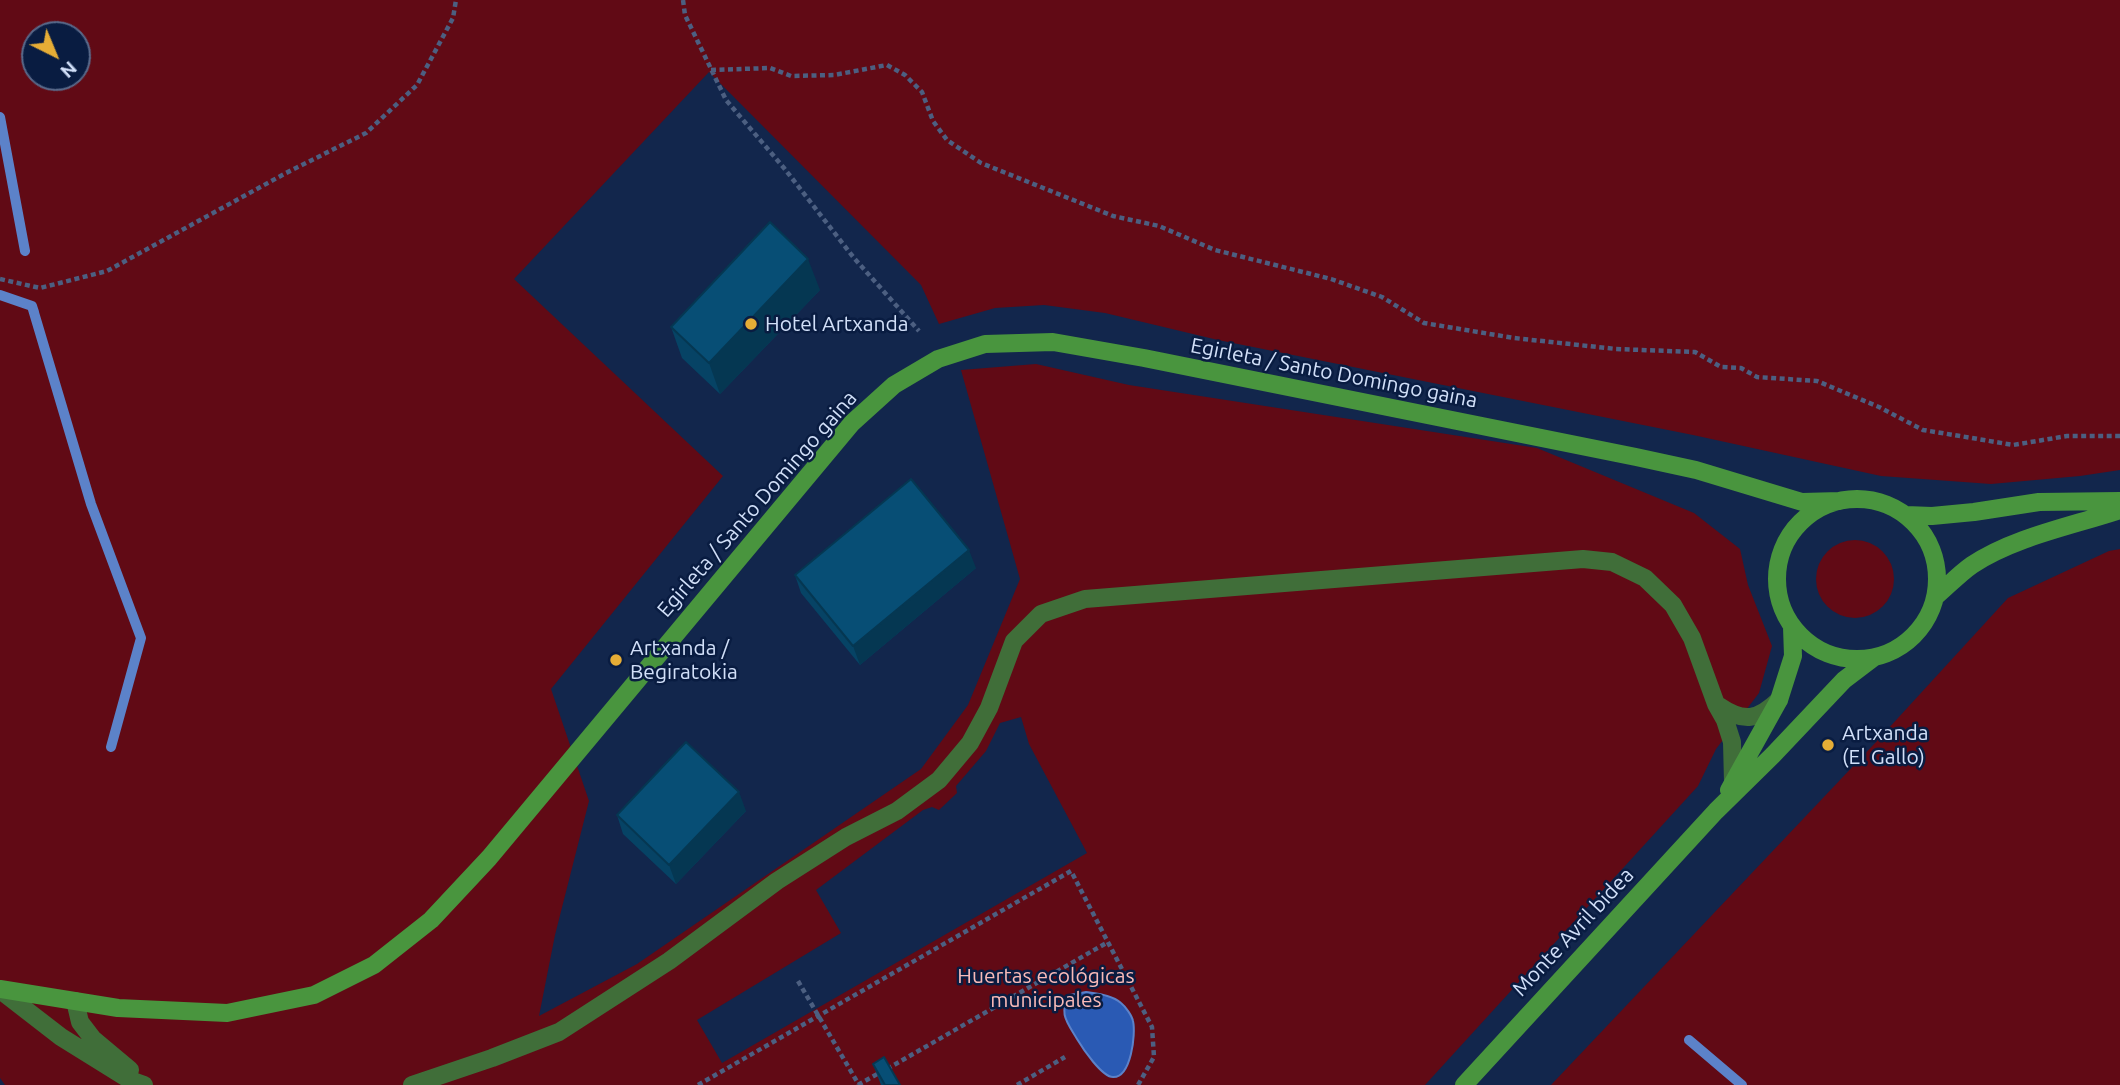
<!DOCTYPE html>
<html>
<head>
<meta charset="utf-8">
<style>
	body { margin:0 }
	#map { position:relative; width:2120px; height:1085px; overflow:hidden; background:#12264c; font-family:Ubuntu,sans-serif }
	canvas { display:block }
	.north { position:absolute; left:21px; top:21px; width:70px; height:70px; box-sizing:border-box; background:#091c41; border:2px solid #596a8b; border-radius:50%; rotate:137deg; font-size:19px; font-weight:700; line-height:28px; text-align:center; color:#d2e0f9 }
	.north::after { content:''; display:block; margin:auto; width:24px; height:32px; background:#e6ad36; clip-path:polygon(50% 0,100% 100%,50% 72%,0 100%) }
</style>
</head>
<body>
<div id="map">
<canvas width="2120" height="1085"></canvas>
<div class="north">N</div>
</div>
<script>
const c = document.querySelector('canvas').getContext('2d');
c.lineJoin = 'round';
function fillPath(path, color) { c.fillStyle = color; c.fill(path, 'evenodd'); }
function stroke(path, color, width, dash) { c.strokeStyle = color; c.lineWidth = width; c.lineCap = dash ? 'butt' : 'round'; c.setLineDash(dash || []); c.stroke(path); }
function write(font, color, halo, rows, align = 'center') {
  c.font = font + ' Ubuntu,sans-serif'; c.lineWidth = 5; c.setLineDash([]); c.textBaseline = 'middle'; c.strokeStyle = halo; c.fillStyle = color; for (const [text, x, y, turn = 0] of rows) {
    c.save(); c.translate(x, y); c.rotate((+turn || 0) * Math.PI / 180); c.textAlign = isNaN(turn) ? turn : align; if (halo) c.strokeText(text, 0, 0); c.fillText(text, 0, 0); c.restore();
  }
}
const green = new Path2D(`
	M0,0H2120V470L2080,476L1991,484L1881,476L1693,435L1218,340L1105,313L1044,305L995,308L939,324L921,285L709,72L514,279L723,476L551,689L589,801L555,935L539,1016L637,964L921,769L968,705L1020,579L961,370L1036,364L1129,385L1537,448L1694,513L1740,549L1748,585L1772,646L1759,693L1716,749L1698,786L1425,1085H5L0,1078ZM35,35H77V77H35ZM1021,717L1029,744L1087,853L722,1063L697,1020L841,933L816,890L923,810L932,807L939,810L957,793L956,786L986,751L1000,723Z
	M1816 579a39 39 0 1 1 78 0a39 39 0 1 1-78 0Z
	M2120,549V1085H1551L1876,742L2008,598L2109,551Z`);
const water = new Path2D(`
	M1086,992C1098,994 1112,995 1121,1003C1126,1007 1132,1016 1133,1021C1136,1034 1131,1078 1113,1077C1102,1077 1083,1049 1077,1039C1067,1022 1058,1013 1070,995Z`);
const stream = new Path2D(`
	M0,117L25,251
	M0,295L32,306L34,312
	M32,306L91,504L141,638L111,747
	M1689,1040L1742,1085`);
const path = new Path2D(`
	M683,0L685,15L726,100L784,168L854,258L919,331
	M711,70L770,68L791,76L834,75L887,65L905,75L922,92L933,121L947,140L981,163L1113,216L1159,226L1215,250L1331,279L1382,297L1424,323L1514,338L1616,349L1695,352L1721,367L1741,368L1757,377L1817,381L1879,407L1923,430L1972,438L2013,445L2067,436H2120
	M0,279L40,288L107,271L286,173L366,133L417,85L453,18L456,0
	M798,981L859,1085
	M887,1069L1108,942
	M698,1085L1071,871L1152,1027L1154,1057L1138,1085
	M858,1085L879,1073
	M1017,1085L1065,1057`);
const street = new Path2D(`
	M1719,706C1744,723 1758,720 1779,700
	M0,990L61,1037L130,1080L144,1085
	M75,1001L80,1022L93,1039L130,1070
	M412,1085L492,1058L559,1032L669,961L777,881L846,837L897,811L939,780L970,743L989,708L1014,641L1041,614L1085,599L1583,559L1612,562L1645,578L1673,605L1692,638L1716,704L1725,720L1732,742L1733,782`);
const secondary = new Path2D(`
	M1777 579a80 80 0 1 1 160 0a80 80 0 1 1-160 0Z
	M1906,515L1932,516L1974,512L2039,502L2120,501
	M1935,597C1947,587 1959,574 1972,565C2014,537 2072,526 2120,510
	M1729,790L1779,700L1793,656L1792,627
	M0,989L118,1008L227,1013L314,995L374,965L431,920L489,858L852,423L894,385L938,359L985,344L1053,342L1144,358L1636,457L1696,470L1802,502L1840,501
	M1464,1085L1716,811L1773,755L1844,680L1873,658`);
const wall = new Path2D(`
	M820,290L720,394L682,358L671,327Z
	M976,568L860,665L801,593L795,575Z
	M746,811L676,884L623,834L617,815Z
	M873,1064L900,1085H881Z`);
const shadedWall = new Path2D(`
	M808,259L820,290L720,394L709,363Z
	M969,550L976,568L860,665L853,646Z
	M739,792L746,811L676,884L669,865Z`);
const building = new Path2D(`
	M770,222L808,259L709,363L671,327Z
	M911,479L969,550L853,646L795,575Z
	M686,742L739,792L669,865L617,815Z
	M884,1057L900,1085H885L873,1064Z`);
const markers = [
	[751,324,7,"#e6ad36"],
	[616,660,7,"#e6ad36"],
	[1828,745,7,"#e6ad36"]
];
const poiNames = [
	["Hotel Artxanda",765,324],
	["Artxanda /",630,648],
	["Begiratokia",630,672],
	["Artxanda",1842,733],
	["(El Gallo)",1842,757]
];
const streetNames = [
	["Egirleta / Santo Domingo gaina",1334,373,11],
	["Egirleta / Santo Domingo gaina",757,504,-49],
	["Monte Avril bidea",1573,932,-47]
];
const parkNames = [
	["Huertas ecológicas",1046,976],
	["municipales",1046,1000]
];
fillPath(green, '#610a15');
fillPath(water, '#2a5ab4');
stroke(water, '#5c82c9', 2);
stroke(stream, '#5c82c9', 10);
stroke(path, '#4c5f81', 4.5, [5, 3.5]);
stroke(street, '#406e39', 18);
stroke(secondary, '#49953e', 18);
fillPath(wall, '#064365');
fillPath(shadedWall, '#053752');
fillPath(building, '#074e75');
stroke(building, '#053752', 2);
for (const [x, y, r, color] of markers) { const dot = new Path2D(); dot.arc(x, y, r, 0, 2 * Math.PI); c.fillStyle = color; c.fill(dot); stroke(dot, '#091c41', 2.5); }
write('21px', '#d2e0f9', '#091c41', poiNames, 'left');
write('21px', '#d2e0f9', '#091c41', streetNames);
write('21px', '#f9bab8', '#091c41', parkNames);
</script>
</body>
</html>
